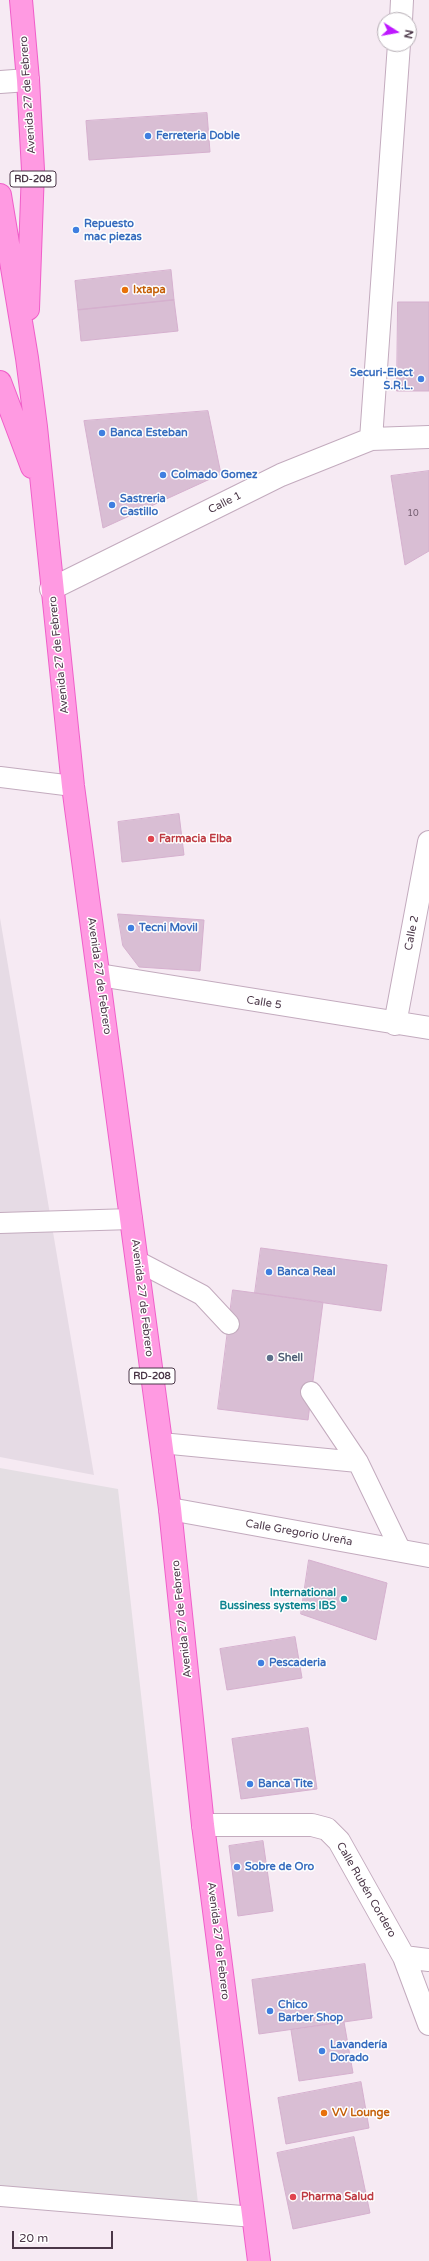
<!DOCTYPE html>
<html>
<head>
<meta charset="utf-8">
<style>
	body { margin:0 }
	#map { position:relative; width:429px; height:2261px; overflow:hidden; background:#f6eaf3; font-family:"Varela Round",sans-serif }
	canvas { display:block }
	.north { position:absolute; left:377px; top:12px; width:40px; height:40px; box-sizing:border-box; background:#fff; border:1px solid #b7afb6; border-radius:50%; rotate:101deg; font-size:11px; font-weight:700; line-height:16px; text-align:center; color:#4b3748 }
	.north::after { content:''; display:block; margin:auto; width:14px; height:18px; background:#be18ff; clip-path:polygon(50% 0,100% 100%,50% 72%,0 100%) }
	.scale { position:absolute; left:12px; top:2231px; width:101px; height:18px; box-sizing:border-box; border:2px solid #4b3748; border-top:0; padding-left:5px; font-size:12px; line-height:14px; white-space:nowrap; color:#4b3748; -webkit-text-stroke:3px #fff; paint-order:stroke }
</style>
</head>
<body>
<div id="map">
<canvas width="429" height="2261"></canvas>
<div class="north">N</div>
<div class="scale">20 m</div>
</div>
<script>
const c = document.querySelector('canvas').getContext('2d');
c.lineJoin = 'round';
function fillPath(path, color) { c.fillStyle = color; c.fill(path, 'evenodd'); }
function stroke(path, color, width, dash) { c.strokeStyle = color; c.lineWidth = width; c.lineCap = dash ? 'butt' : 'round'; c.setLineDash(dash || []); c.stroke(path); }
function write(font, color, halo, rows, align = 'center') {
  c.font = font + ' "Varela Round",sans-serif'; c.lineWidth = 3; c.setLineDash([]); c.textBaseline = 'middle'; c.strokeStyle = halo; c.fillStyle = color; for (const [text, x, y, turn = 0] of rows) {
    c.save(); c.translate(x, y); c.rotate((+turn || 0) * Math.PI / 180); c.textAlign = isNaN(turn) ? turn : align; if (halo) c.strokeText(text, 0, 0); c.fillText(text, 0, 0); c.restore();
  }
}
const industrial = new Path2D(`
	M0,918L94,1475L0,1457Z`);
const parking = new Path2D(`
	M0,1468L118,1489L199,2212L0,2198Z`);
const building = new Path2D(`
	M207,113L210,152L89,160L86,121Z
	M171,270L174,300L78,310L75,281Z
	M174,300L178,331L81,341L78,310Z
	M398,302H429V391H397Z
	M208,411L221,474L103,528L84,421Z
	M429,471V551L405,565L391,476Z
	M179,814L184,855L122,862L118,822Z
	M118,914L204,920L200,971L139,967L123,946Z
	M261,1248L387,1265L381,1311L255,1293Z
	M233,1290L323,1302L308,1420L218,1409Z
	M309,1560L387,1583L376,1640L301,1614Z
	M295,1637L302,1678L227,1690L220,1649Z
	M308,1728L317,1789L241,1799L232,1739Z
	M263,1841L273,1911L238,1916L229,1846Z
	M365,1964L372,2018L259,2034L252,1980Z
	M344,2022L353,2073L299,2081L291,2030Z
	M361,2082L369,2128L286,2144L278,2098Z
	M354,2137L370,2213L293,2229L277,2153Z`);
const lane = new Path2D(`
	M0,777L73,786
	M0,1223L132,1219
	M137,1261L202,1295L229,1324
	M311,1392L358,1462L401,1551
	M161,1443L358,1462
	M0,2196L254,2217`);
const street = new Path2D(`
	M401,20L402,0
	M0,82L28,80
	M371,439L399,44
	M51,589L281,475L371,439L429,437
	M99,975L429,1028
	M395,1024L429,842
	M170,1509L429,1556
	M203,1825H312L327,1829L339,1841L404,1957L429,2024
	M404,1957L429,1960`);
const primary = new Path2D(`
	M21,0L28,80L33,170L28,309
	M0,195L27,358L36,427L73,786L170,1509L203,1825L259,2261
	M0,382L32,467`);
const markers = [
	[148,136,4,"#3f7fe0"],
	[76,230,4,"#3f7fe0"],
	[125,290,4,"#e8710a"],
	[421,379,4,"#3f7fe0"],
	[102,433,4,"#3f7fe0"],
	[163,475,4,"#3f7fe0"],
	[112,505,4,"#3f7fe0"],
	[151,839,4,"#e0444e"],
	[131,928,4,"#3f7fe0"],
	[269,1272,4,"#3f7fe0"],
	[270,1358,4,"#5c6f8a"],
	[344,1599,4,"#0f9aa8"],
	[261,1663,4,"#3f7fe0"],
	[250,1784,4,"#3f7fe0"],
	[237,1867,4,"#3f7fe0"],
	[270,2011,4,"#3f7fe0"],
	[322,2051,4,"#3f7fe0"],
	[324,2113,4,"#e8710a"],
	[293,2197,4,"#e0444e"]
];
const numberNames = [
	["10",413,514]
];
const shields = [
	[33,179,46],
	[152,1376,46]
];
const shieldNames = [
	["RD-208",33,179],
	["RD-208",152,1376]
];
const streetNames = [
	["Avenida 27 de Febrero",28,95,-94],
	["Calle 1",225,503,-27],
	["Avenida 27 de Febrero",59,655,-96],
	["Calle 2",412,933,-79],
	["Avenida 27 de Febrero",99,976,82],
	["Calle 5",264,1003,9],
	["Avenida 27 de Febrero",142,1298,83],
	["Calle Gregorio Ureña",299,1533,10],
	["Avenida 27 de Febrero",182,1619,-96],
	["Calle Rubén Cordero",366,1890,60],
	["Avenida 27 de Febrero",218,1941,83]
];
const shopNames = [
	["Ferreteria Doble",156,136],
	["Repuesto",84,224],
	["mac piezas",84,237],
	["Securi-Elect",413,373,"right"],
	["S.R.L.",413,386,"right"],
	["Banca Esteban",110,433],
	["Colmado Gomez",171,475],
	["Sastreria",120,499],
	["Castillo",120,512],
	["Tecni Movil",139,928],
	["Banca Real",277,1272],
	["Pescaderia",269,1663],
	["Banca Tite",258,1784],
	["Sobre de Oro",245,1867],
	["Chico",278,2005],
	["Barber Shop",278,2018],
	["Lavandería",330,2045],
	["Dorado",330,2058]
];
const foodNames = [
	["Ixtapa",133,290],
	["VV Lounge",332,2113]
];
const healthNames = [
	["Farmacia Elba",159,839],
	["Pharma Salud",301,2197]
];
const serviceNames = [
	["Shell",278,1358]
];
const cultureNames = [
	["International",336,1593],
	["Bussiness systems IBS",336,1606]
];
fillPath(industrial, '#e6dbe5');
fillPath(parking, '#e4dee3');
fillPath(building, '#d9bed4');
stroke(building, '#d5b0ce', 1);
stroke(lane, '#c3abbe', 22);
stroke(street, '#c3abbe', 24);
stroke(primary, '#f05ec9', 24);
stroke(lane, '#fff', 20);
stroke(street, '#fff', 22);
stroke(primary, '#ff9ae2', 22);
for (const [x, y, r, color] of markers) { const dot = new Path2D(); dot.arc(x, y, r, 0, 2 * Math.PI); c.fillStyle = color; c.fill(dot); stroke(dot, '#fff', 1.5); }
write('9px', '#6e596b', null, numberNames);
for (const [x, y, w] of shields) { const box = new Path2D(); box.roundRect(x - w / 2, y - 8, w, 16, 3); c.fillStyle = '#fff'; c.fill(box); stroke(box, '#4b3748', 1); }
write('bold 10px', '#4b3748', null, shieldNames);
write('11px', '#4b3748', '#fff', streetNames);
write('bold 11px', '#366cbe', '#fff', shopNames, 'left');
write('bold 11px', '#c56008', '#fff', foodNames, 'left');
write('bold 11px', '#be3a42', '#fff', healthNames, 'left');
write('bold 11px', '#4e5e75', '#fff', serviceNames, 'left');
write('bold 11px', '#0d838f', '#fff', cultureNames, 'right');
</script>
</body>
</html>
